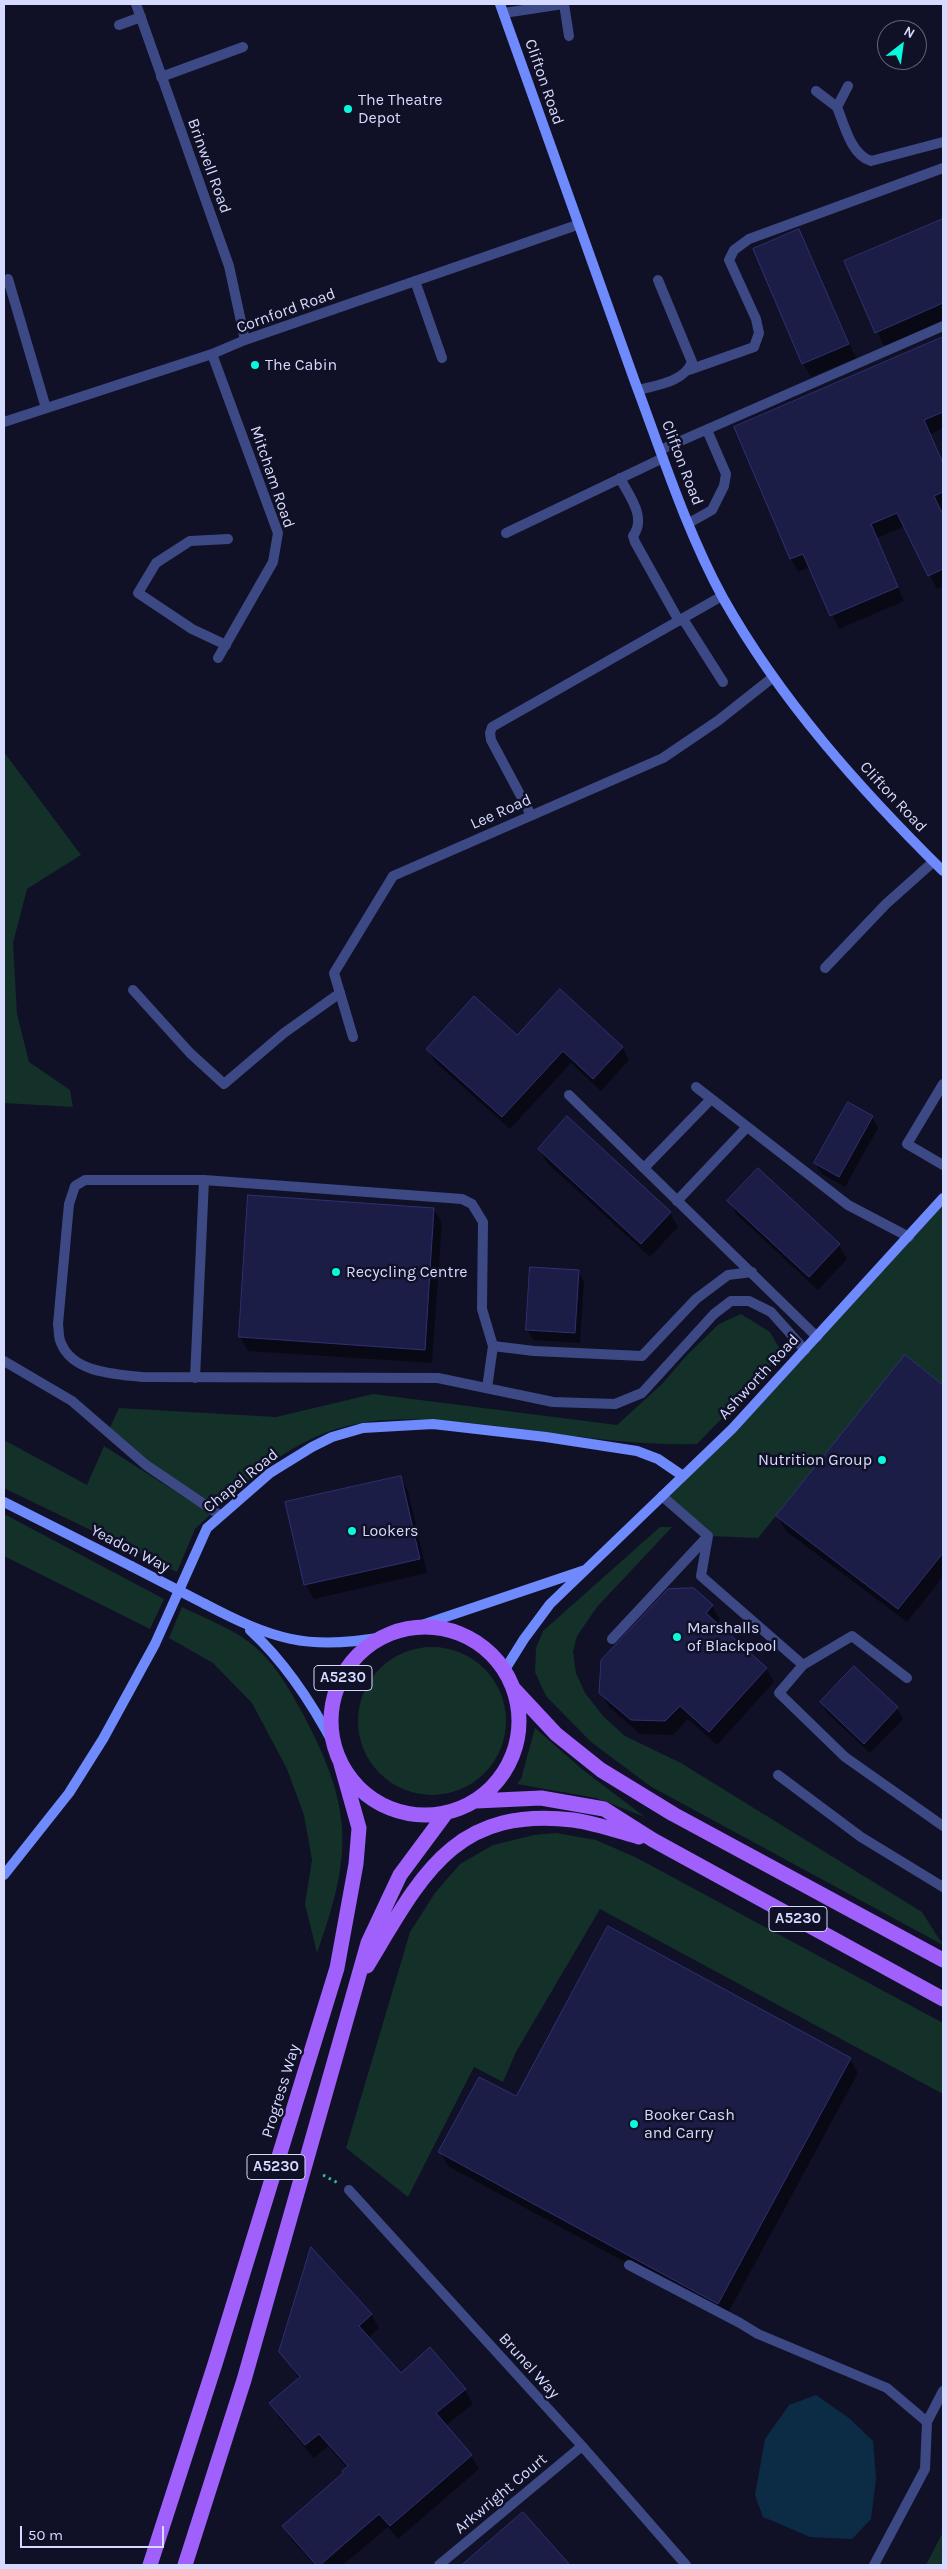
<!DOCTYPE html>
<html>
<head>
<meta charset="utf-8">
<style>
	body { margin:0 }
	#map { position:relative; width:947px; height:2569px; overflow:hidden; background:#101126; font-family:Karla,sans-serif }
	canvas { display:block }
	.frame { position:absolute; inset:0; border:5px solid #d6dafe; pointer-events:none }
	.north { position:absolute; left:877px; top:20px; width:50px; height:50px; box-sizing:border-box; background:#101126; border:1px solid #5f617c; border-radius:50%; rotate:30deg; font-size:14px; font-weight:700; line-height:20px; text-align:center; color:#d6dafe }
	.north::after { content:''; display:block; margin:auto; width:18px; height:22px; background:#07fadd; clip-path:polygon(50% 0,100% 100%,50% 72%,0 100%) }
	.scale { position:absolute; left:20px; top:2526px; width:144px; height:22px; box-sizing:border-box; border:2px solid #d6dafe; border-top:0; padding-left:6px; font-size:15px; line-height:18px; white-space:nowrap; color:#d6dafe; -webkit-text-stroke:4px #101126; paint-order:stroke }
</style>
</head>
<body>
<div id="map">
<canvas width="947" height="2569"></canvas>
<div class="frame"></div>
<div class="north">N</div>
<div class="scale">50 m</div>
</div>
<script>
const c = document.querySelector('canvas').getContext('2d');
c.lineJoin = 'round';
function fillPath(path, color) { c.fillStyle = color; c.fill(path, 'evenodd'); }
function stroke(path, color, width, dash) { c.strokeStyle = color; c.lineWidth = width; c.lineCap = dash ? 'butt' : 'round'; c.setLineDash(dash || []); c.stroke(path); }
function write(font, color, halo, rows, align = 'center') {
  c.font = font + ' Karla,sans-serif'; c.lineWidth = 5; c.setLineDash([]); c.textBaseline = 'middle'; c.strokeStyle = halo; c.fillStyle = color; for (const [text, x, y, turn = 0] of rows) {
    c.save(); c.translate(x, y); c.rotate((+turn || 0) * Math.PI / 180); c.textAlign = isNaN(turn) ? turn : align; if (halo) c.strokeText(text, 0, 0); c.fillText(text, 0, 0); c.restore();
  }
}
const green = new Path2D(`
	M4,752L81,855L27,889L13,943L17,1014L29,1062L70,1090L73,1107L4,1103Z
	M943,1198V1385L906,1356L758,1538L708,1536L665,1499Z
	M741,1314L770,1332L780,1349L768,1371L697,1444C630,1446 564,1434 497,1426C439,1420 381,1412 325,1433C282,1450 247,1480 214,1511L108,1432L119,1408L276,1417L373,1394L617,1425L662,1384L687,1355L719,1324Z
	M4,1440L87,1485L104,1446L211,1514L195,1529L177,1572L4,1488Z
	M4,1514L164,1599L150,1629L4,1556Z
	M660,1527H672L597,1607L577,1636L573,1652L576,1673L585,1693L603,1716L625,1736L681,1763L922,1912L943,1945L650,1786L591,1742L546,1696L535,1672L536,1648L543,1631Z
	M182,1607C202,1617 231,1628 249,1642C273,1660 289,1688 303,1714C353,1808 353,1853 317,1953L305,1904L312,1860L304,1815L287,1769L252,1703L213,1663L169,1638Z
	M358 1721a74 74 0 1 1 148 0a74 74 0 1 1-148 0Z
	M535,1728L583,1770L645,1817L596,1798L517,1784L521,1779Z
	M556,1833L596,1840L637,1858L943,2023V2094L600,1909L516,2052L503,2082L474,2067L408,2197L346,2148L410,1932L435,1893L460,1864L493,1845L534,1835Z
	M943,2532V2565H926Z`);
const water = new Path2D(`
	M816,2395L849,2418L873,2441L876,2479L871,2519L852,2539L810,2537L763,2517L755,2495L765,2439L789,2405Z`);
const shadow = new Path2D(`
	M943,220V321L884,346L846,262Z
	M799,231L856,358L811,377L803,363Z
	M943,338V428L931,434L943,461V509L941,510L943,516V586L937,589L905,526L877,538L904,601L839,629L810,567L798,572L791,559L736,427Z
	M622,1047L629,1060L601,1091L571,1063L510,1129L435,1062L428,1049Z
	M872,1117L878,1128L845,1187L822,1174L815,1163Z
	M539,1149L670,1213L678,1227L650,1257L547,1163Z
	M729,1201L839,1245L847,1259L818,1290L737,1215Z
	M434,1209L442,1223L432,1363L248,1351L240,1337Z
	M578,1271L584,1282L580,1343L533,1340L527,1329Z
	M905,1357L943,1387V1577L907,1622L786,1531L778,1517Z
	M400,1477L408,1491L427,1573L314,1599L306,1585L287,1503Z
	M712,1606L720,1620L717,1624L766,1668L774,1682L717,1745L688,1719L673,1735L640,1734L609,1707L601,1692Z
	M854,1668L897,1708L903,1719L870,1753L827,1713L821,1703Z
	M850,2059L858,2073L726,2317L448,2166L440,2152L516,2098Z
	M371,2314L379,2328L368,2338L401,2375L430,2349L465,2390L473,2404L445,2426L471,2456L479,2469L398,2539L388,2527L343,2565H314L291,2539L283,2526L344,2473L347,2468L328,2446L314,2458L279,2417L271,2404L299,2379L281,2352Z
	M523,2514L568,2565H470L468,2562Z`);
const building = new Path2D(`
	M943,219V303L875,333L844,261Z
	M799,229L849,344L802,364L753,249Z
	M943,337V412L924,420L943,463V492L934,496L943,515V569L928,576L897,513L871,524L898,587L830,616L803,554L790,559L734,427Z
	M560,989L623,1047L593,1079L563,1051L502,1117L426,1049L474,996L517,1035Z
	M848,1102L873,1116L839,1177L814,1163Z
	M567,1116L671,1212L641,1244L538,1149Z
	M758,1168L840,1244L809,1277L727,1201Z
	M248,1195L434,1208L425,1350L239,1337Z
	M530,1267L579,1270L575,1333L526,1330Z
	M905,1355L943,1385V1553L898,1609L776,1516Z
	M401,1476L420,1559L304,1585L285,1502Z
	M694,1588L713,1605L706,1613L767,1668L709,1732L680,1706L665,1721L631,1720L599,1693L601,1660L668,1589Z
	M854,1666L898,1707L864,1744L820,1702Z
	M608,1926L851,2058L718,2304L438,2152L479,2077L516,2096Z
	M311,2247L372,2314L359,2326L401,2373L430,2347L466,2389L436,2413L472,2455L390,2526L379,2514L320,2565H316L282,2526L343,2473L342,2471L348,2466L319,2434L305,2445L269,2403L300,2377L279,2352Z
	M523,2512L570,2565H462Z`);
const path = new Path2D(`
	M323,2175L338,2183`);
const lane = new Path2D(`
	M564,4L569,36
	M504,13L563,4
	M119,25L141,17
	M161,77L243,47
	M8,279L46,408
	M415,281L442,358
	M689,370L754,347L759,333L756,319L729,260L734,250L749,239L943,168
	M638,390C657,385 684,382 692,362L658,280
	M660,450L943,326
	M620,478C629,496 647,517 633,536L635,542L679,621
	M689,523L712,510L724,486L726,474L707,430
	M506,533L663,458
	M683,619L723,682
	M226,645L192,629L138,593L156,563L190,541L228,539
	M531,815L491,740L490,733L492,727L722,596
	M825,968L886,904L933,862
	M133,990L190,1053L224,1084L284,1033L340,993
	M943,1084L907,1144L943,1165
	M696,1087L848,1205L909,1237
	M569,1095L817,1337
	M644,1168L711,1099
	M677,1201L747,1127
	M493,1346L534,1351L642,1356L696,1299L728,1275L752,1272
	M4,1361L72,1401L146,1465L220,1515
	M195,1378L204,1180
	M487,1388L493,1346L482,1309L483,1222L472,1204L462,1199L204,1180H85L75,1186L69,1204L58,1324C59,1329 58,1337 61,1343C73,1373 115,1374 142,1377L438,1378L553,1402L615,1404L642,1393L714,1314L731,1301H749L771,1312L805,1350
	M708,1536L701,1576L803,1665L852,1636L907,1678
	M612,1639L708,1536L662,1496
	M803,1665L779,1693L845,1757L943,1826
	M778,1775L861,1837L943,1887
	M629,2265L740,2323L758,2334L887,2388L927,2422L925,2469L874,2565
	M927,2422L943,2391`);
const street = new Path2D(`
	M136,4L229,266L245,340
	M848,86L837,107C844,124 851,155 871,161L943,142
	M816,91L837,107
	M212,354L278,533L273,562L218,658
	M4,422L212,354L245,340L577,225
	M353,1037L334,973L393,876L663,758L719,720L772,678
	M349,2190L582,2446L686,2565
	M439,2565L582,2446`);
const secondary = new Path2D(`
	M500,4C546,130 589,256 635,382C662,454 686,530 723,598C781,701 860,789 943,871
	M4,1502L131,1566
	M205,1604C272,1639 307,1651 383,1637
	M413,1628L585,1570
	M250,1630C286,1663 312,1703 335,1747
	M504,1671L524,1639L550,1604L732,1429L943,1198
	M4,1875L69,1793L103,1739L155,1644L207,1528L270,1473L312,1447L332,1437L363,1428L433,1424L546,1437L637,1451L658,1459L683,1476`);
const primary = new Path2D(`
	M331 1721a94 94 0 1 1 188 0a94 94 0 1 1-188 0Z
	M514,1689L556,1734L601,1770L673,1814L943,1960
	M476,1801L541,1798L604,1809L653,1840L943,1999
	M367,1966C421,1877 453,1806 573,1820C595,1823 618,1831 639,1837
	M150,2565L215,2364L337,1968L356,1864L359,1828L341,1764
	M185,2565L244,2380L368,1943L400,1875L446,1813`);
const secondaryBridge = new Path2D(`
	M131,1566L205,1604`);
const markers = [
	[348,109,5,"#07fadd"],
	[255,365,5,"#07fadd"],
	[336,1272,5,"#07fadd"],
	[882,1460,5,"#07fadd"],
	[352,1531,5,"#07fadd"],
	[677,1637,5,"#07fadd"],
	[634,2124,5,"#07fadd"]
];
const shields = [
	[343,1678,58],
	[798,1919,58],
	[276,2167,58]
];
const shieldNames = [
	["A5230",343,1678],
	["A5230",798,1919],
	["A5230",276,2167]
];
const streetNames = [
	["Clifton Road",544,82,71],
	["Brinwell Road",209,166,70],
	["Cornford Road",286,311,-20],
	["Clifton Road",682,463,69],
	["Mitcham Road",272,477,71],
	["Clifton Road",893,797,47],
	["Lee Road",501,812,-24],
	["Ashworth Road",759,1377,-47],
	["Chapel Road",241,1481,-39],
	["Yeadon Way",130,1549,27],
	["Progress Way",281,2091,-73],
	["Brunel Way",529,2366,48],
	["Arkwright Court",501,2494,-40]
];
const poiNames = [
	["The Theatre",358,100],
	["Depot",358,118],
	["The Cabin",265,365],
	["Recycling Centre",346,1272],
	["Nutrition Group",872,1460,"right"],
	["Lookers",362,1531],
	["Marshalls",687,1628],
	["of Blackpool",687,1646],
	["Booker Cash",644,2115],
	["and Carry",644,2133]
];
fillPath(green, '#133029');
fillPath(water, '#0b2c44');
fillPath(shadow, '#0007');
fillPath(building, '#1c1d47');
stroke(building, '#2f3072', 1);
stroke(path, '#32b691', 3, [2.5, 4]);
stroke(lane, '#3c4984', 10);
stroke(street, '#3c4984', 10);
stroke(secondary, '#6f8afc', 10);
stroke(primary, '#9f60fc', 15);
stroke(secondaryBridge, '#6f8afc', 10);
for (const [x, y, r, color] of markers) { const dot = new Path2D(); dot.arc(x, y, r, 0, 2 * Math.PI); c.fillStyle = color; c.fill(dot); stroke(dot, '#101126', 2); }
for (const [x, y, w] of shields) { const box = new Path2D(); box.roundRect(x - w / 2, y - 12.5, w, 25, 4); c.fillStyle = '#101126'; c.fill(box); stroke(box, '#d6dafe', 1); }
write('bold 15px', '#d6dafe', null, shieldNames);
write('16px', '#d6dafe', '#101126', streetNames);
write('16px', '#d6dafe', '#101126', poiNames, 'left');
</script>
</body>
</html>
